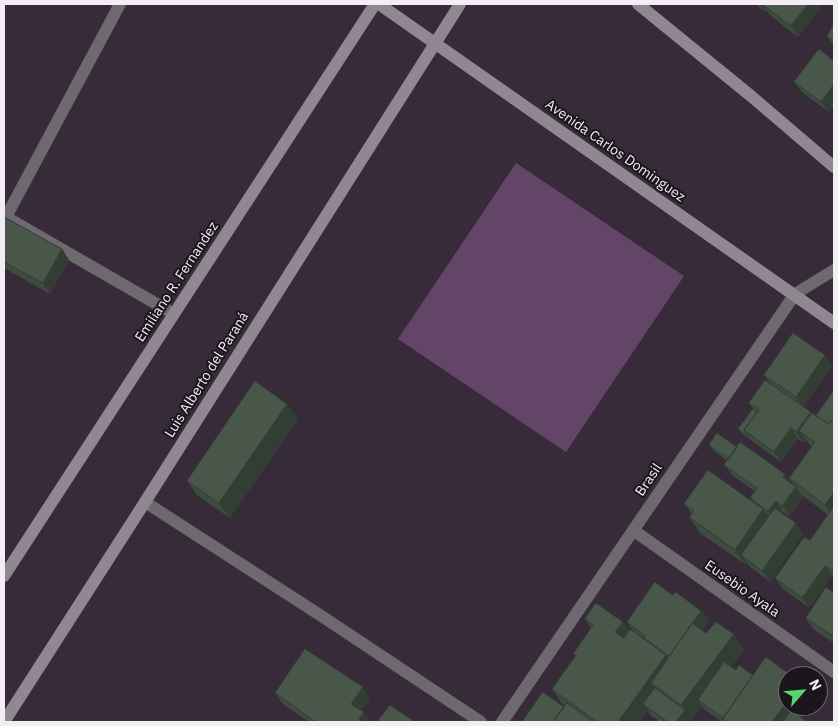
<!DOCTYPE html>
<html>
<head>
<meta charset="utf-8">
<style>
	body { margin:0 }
	#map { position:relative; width:838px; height:726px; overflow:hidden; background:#372b39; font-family:"IBM Plex Sans",sans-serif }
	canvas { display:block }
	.frame { position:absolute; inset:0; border:5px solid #f5edf6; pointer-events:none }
	.north { position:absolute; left:778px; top:666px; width:50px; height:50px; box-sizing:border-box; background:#1b161c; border:1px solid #726c73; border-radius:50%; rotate:63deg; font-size:14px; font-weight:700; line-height:20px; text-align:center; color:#f5edf6 }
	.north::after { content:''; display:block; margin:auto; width:18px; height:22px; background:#59d56f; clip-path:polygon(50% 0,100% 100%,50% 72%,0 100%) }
</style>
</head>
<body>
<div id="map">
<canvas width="838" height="726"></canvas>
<div class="frame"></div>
<div class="north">N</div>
</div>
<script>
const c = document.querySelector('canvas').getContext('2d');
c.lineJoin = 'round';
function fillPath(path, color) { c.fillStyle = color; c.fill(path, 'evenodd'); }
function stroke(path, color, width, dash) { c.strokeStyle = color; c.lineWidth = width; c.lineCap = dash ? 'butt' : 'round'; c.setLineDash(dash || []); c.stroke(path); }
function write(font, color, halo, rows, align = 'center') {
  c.font = font + ' "IBM Plex Sans",sans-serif'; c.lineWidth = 4; c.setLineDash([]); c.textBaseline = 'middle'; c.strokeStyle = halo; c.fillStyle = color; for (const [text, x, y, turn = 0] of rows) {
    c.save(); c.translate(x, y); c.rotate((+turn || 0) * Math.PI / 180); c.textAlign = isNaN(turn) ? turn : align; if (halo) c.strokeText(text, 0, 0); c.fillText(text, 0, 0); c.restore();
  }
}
const green = new Path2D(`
	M516,163L684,276L566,452L398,339Z`);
const street = new Path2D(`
	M4,216L174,314
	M6,217L120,4
	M145,502L323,617L481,722
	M633,530L834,672
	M502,722L795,294L834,270`);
const secondary = new Path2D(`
	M379,4L834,323
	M638,4L751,96L834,167
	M4,576L375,4
	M4,722L145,502L460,4`);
const wall = new Path2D(`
	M755,4H823L798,37L771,16L767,11L765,12Z
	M834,23V47L827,37Z
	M834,61V109L833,107L829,112L802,92L794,82Z
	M4,217L62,249L69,260L50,294L4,268Z
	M825,355L832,366L803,407L812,414L817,416L834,390V578L832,576L809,608L782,588L775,578L810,540L828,515L802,495L803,497L790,516L783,512L782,513L803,534L770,582L749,566L747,563L746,565L700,533L689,517L692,514L684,504L753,502L750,498L754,491L732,475L724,465L727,461L713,450L709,445L737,447L794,486L789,478L812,447L806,440L804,443L798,439L781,462L742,434L738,429L753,409L749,403L771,384L764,375Z
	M287,404L298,419L230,518L198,496L187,481Z
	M834,593V643L813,629L806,618Z
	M673,595L701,611L709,621L702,631L706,633L734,634L744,649L731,667L736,670L753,675L805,706L798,716L808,722H722L705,710L702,706L691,722H657L658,720L650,715L648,710L639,722H522L564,707L565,706L562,704L552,689L575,656L573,654L591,628L585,619L623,622L629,631H633L627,622Z
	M275,693L370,698L361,711L364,712L370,722H309L283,704Z`);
const shadedWall = new Path2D(`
	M759,4H772L763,5L767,11L765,12Z
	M808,4H823L798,37L791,26Z
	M834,84V105L831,104L833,107L829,112L821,102Z
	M62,249L69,260L50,294L43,283Z
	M825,355L832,366L803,407L796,397Z
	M287,404L298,419L230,518L219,503Z
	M811,412L818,423L799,431L806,440L804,443L796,432Z
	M791,428L798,439L781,462L774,452Z
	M785,474L792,485L783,477Z
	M796,487L803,497L790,516L782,506Z
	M834,492V519L825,505Z
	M776,501L783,512L776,522L768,511Z
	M763,509L774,525L741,555L747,563L746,565L735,550Z
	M796,523L803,534L770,582L762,571Z
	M825,566L832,576L809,608L802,598Z
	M701,611L709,621L677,667L669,656Z
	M623,622L633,637L626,648L615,632Z
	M734,634L744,649L704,704L698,700L702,706L691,722H676L685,710L681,705Z
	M666,655L676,670L651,683L659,694L643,704L648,710L639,722H618Z
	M363,687L370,698L358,714L351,704Z
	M788,700V706H805L794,722H772Z
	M364,712L370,722H361L359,719Z`);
const building = new Path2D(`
	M764,4H808L791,26L763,5Z
	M834,23V41L827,37Z
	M819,49L834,61V84L821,102L794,82Z
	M834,101V107L831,104Z
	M4,217L62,249L43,283L4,262Z
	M793,333L825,355L796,397L764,375Z
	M765,380L811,412L796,432L791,428L774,452L744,430L759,410L749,403Z
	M255,381L287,404L219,503L187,481Z
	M834,390V417L829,424L816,416Z
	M753,409L757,412L744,430L748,436L738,429Z
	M812,413L829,424L834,417V492L825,505L789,478L815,442L799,431Z
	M717,433L737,447L729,459L709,445Z
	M740,442L785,474L783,477L796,487L782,506L776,501L768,511L750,498L757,488L724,465Z
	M708,470L763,509L735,550L689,517L694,511L684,504Z
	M834,506V570L833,571L825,566L802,598L775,578L804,537L810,540Z
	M775,508L796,523L762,571L741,555Z
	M655,582L673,595L676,592L701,611L669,656L644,638L645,636L627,622Z
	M826,587L834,593V637L806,618Z
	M596,603L623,622L615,632L624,638L630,629L666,655L618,722H597L552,689L576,655L573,654L593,625L585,619Z
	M716,622L734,634L681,705L651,683L692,623L706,633Z
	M305,649L363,687L351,704L364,712L359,719L363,722H316L275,693Z
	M766,657L792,676H788V700L772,722H727L723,719Z
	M724,662L736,670L739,665L753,675L723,718L698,700Z
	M655,688L685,710L676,722H668L643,704Z
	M543,692L564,707L553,722H522Z
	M567,703L593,722H553Z
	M390,705L415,722H380L378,721Z
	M791,710L808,722H783Z
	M660,718L665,722H657Z`);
const streetNames = [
	["Avenida Carlos Dominguez",615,151,35],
	["Emiliano R. Fernandez",177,282,-57],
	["Luis Alberto del Paraná",207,375,-58],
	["Brasil",649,480,-56],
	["Eusebio Ayala",742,589,35]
];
fillPath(green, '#634567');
stroke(street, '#6e686f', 12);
stroke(secondary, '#918792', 12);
fillPath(wall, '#3e4b3f');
fillPath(shadedWall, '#323d33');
fillPath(building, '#485749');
stroke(building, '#323d33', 1);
write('14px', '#f5edf6', '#1b161c', streetNames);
</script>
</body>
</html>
